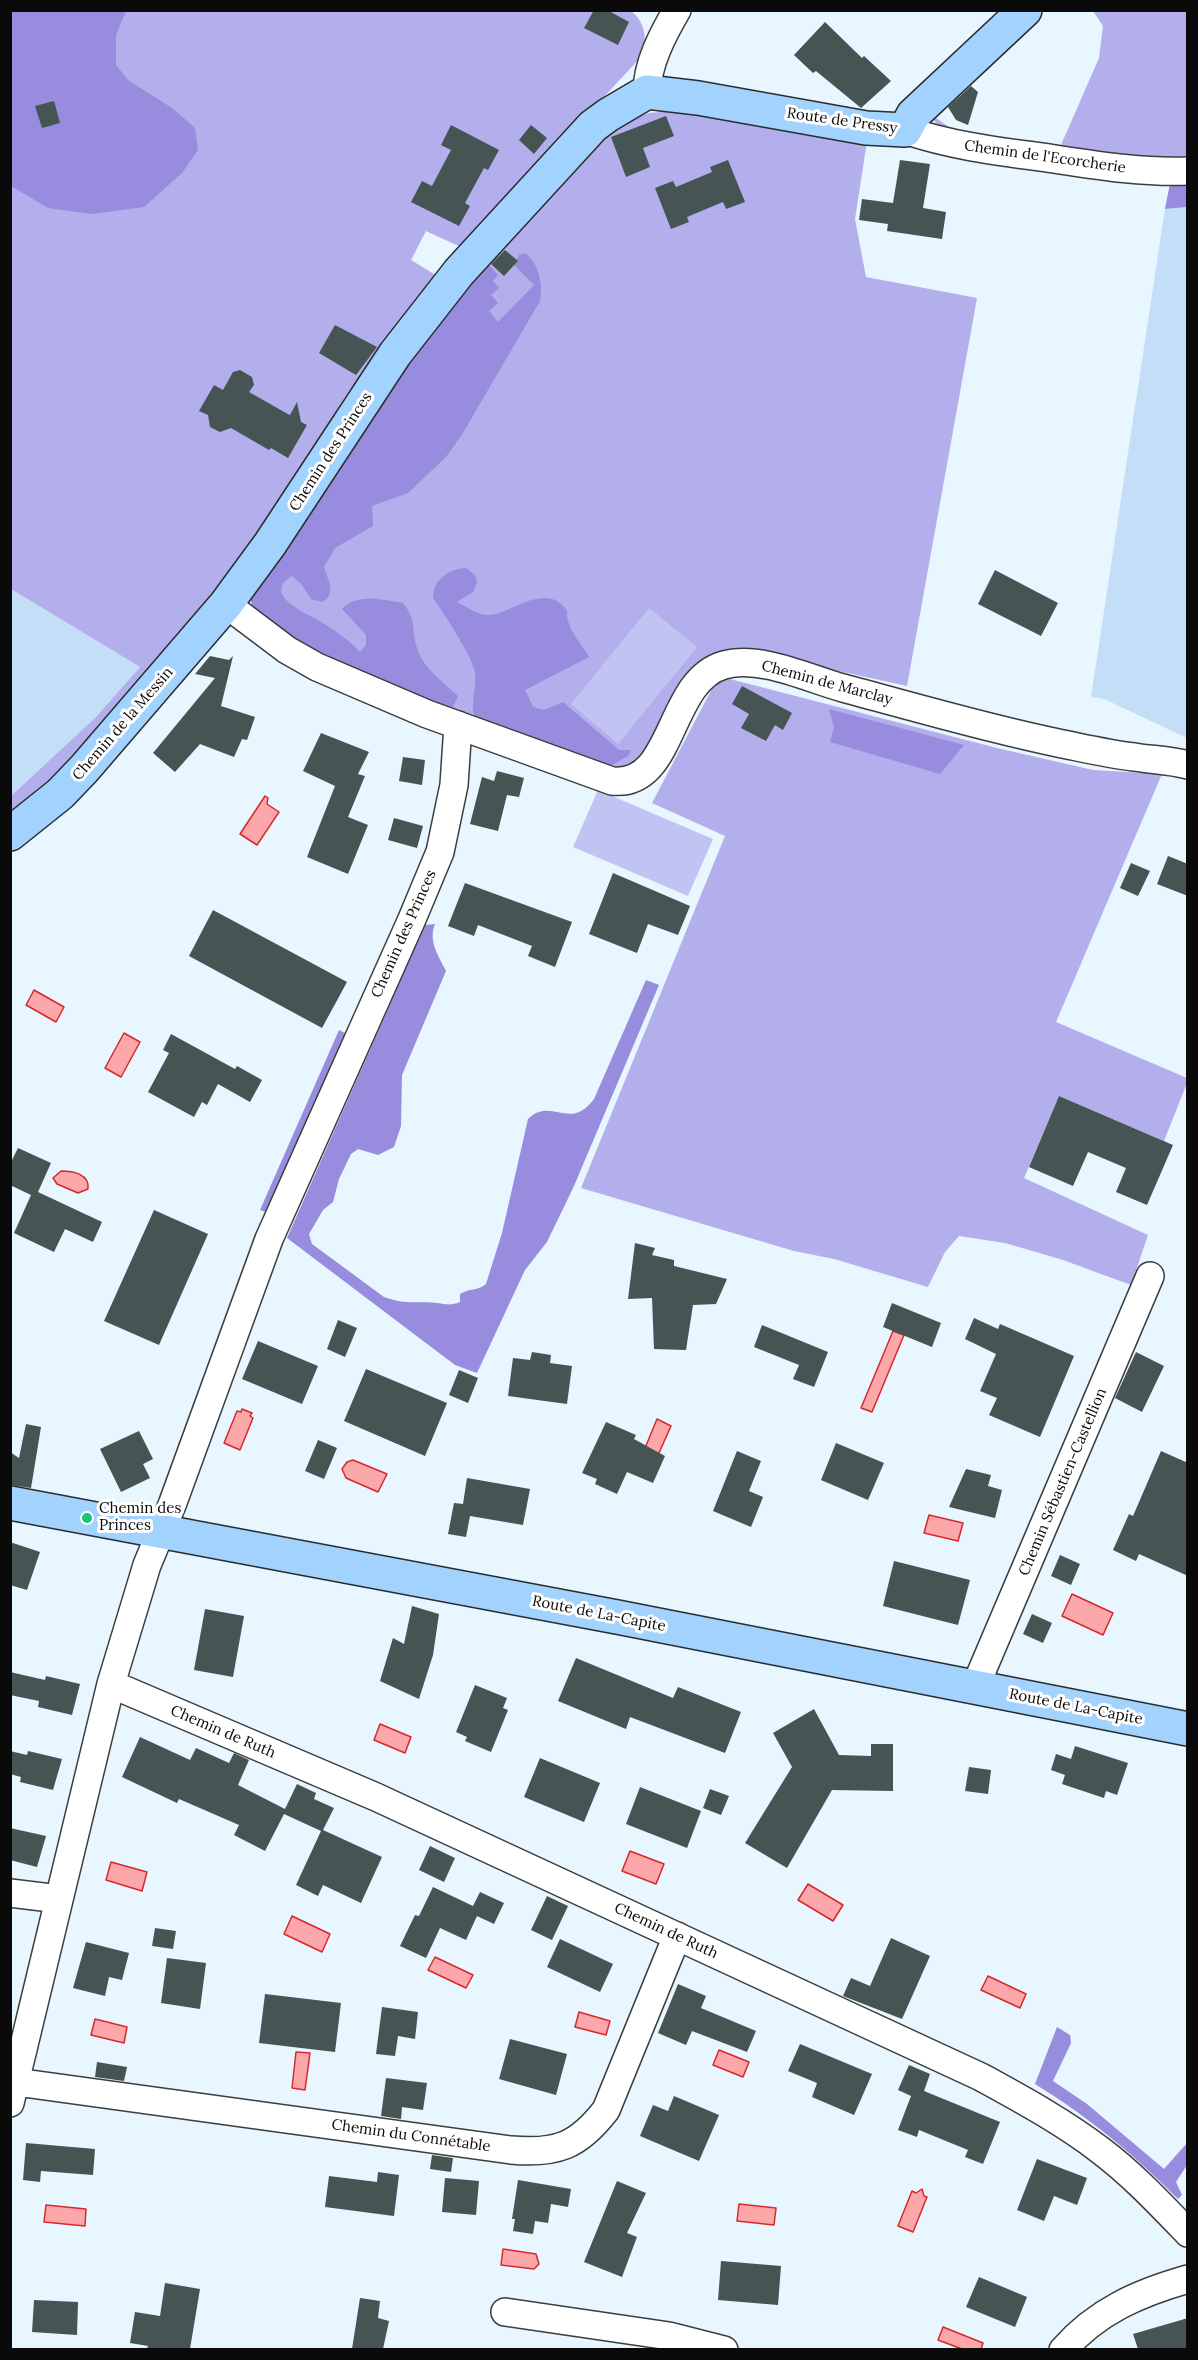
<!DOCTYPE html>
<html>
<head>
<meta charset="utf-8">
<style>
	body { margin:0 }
	#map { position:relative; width:1198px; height:2360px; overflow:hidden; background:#e7f6ff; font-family:Lora,serif }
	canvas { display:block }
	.frame { position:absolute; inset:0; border:12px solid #0a0a0a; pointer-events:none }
</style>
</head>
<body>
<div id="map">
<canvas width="1198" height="2360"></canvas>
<div class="frame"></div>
</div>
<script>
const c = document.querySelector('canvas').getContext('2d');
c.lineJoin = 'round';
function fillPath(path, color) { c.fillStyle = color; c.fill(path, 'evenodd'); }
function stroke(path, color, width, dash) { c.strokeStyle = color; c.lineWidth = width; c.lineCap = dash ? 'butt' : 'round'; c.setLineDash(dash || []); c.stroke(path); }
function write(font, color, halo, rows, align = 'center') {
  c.font = font + ' Lora,serif'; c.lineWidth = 6; c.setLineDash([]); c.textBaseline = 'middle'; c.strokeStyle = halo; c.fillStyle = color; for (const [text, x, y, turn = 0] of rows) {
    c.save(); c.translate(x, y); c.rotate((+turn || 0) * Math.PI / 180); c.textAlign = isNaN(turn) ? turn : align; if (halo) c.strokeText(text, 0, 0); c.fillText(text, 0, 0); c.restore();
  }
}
const farmland = new Path2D(`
	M1187,207V738L1104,699L1091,697L1165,209Z
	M11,589L140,667L96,717L11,796Z`);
const green = new Path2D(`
	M629,10C645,19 648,41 642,56L463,248L426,231L411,260L439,277L346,395L246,559L158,672L11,821V796L96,717L140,667L11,589V11Z
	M1093,11H1187V162L1113,160L979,141L954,137L941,129L933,119L936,118L955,131L968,135L1061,145L1099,58L1103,26Z
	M671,111L867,141L855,219L866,277L977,298L907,686L752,652H739L627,773L451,711L251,604L450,307L584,151L629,120L649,113Z
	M722,677L997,748L1093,770L1162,774L1056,1022L1187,1078V1083L1164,1141L1059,1096L1024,1178L1148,1235L1131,1285L1063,1260L1005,1243L959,1236L945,1252L928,1287L834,1259L794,1251L581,1188L725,836L652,803L716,681Z`);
const forest = new Path2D(`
	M11,11H126L116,35V65L128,80L172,108L195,128L198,150L182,173L144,207L92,214L48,208L11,186Z
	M1187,182V207L1165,209L1170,183Z
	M525,253C539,264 543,284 540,301L461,436L446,457L408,493L372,506L373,526L335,548L324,567C328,581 337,594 322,602L311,599L301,584L292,576C261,594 305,613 320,621C334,630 349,640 360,652L366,645V635L342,609C356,593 383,600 403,603C417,620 411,630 417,648C422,667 444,683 458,696L451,711L304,649L253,611L250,597L345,447L486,262L498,275L493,281L499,288L491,295L498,303L489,311L498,322L534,285L514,265L519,255Z
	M466,568L475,575L477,582L473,592L457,602C467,607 479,616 491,615C512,612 545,583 565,608C569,612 566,615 568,621C571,633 583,646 589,657L525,690L533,707L544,710L563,702L619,750H631L628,756L609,767L476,720C469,705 477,689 475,673C472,655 444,614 433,598C433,579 449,569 466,568Z
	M829,709L964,745L940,774L830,742L834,727Z
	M435,924C428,941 438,955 446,971L402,1075L401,1126L394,1147L378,1155L358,1149L351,1154L339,1179L333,1202L323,1210L309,1234L312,1244L384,1297C406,1305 415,1301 437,1303C447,1304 450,1306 460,1302V1294C469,1288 478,1291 486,1284L502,1233L528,1119C551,1096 570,1132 594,1099L646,980L659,985L574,1186L547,1242L525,1270L477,1373L455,1365L287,1238L425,925Z
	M339,1030L351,1036L271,1214L260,1210Z
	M1057,2027L1070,2035L1071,2043L1053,2081L1087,2104L1164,2169L1187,2143V2165L1176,2182L1182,2195L1178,2199C1132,2153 1090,2118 1035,2084Z`);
const pitch = new Path2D(`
	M649,608L697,647L618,744L571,704Z
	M598,790L713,839L688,896L573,847Z`);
const water = new Path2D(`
	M265,796L268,798L267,804L279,812L257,845L240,834Z
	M34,990L64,1007L56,1022L26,1005Z
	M124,1033L140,1042L121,1077L105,1068Z
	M61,1171C73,1171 90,1174 88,1189L78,1193L57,1184L53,1178Z
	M893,1331L904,1335L872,1412L861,1408Z
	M242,1409L252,1413L250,1416L253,1418L240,1450L224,1443L237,1411L241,1412Z
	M657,1419L671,1426L659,1453H643Z
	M353,1460L387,1474L378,1492L346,1478L342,1469L347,1462Z
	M929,1515L963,1523L958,1541L924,1533Z
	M1072,1594L1113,1613L1103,1635L1062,1616Z
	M380,1724L411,1737L405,1753L374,1740Z
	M630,1851L664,1864L656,1884L622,1871Z
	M111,1862L147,1872L142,1891L106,1880Z
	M808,1884L843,1905L833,1921L798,1900Z
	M292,1916L330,1934L322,1952L284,1934Z
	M435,1957L473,1975L466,1988L428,1970Z
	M988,1976L1026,1994L1020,2008L981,1990Z
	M579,2012L610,2021L606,2035L575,2027Z
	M95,2019L127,2027L124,2043L91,2035Z
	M719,2050L749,2062L743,2077L713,2065Z
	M296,2052L310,2053L305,2090L292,2088Z
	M922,2189L924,2196L927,2197L913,2232L898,2226L912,2191L916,2193Z
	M739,2204L776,2208L774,2225L737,2221Z
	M46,2205L86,2209L85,2226L44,2222Z
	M503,2249L536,2254L539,2264L534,2269L501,2265Z
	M943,2327L983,2343L981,2349H962L938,2340Z`);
const building = new Path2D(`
	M594,10H607L629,22L618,45L584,28Z
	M825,22L862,58L864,56L891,81L861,108L816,71L813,73L794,55Z
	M971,86L978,92L968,125L956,120L948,107Z
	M54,101L60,123L42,128L35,106Z
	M666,116L674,136L643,148L650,167L626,177L611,137Z
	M451,125L499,150L488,170L484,168L465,203L470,206L459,226L411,202L422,181L432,186L451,150L441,145Z
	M531,125L547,138L534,154L519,140Z
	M728,160L745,202L726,209L723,202L687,217L689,222L671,229L655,188L673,181L676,187L712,172L710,167Z
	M900,160L930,164L923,208L946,212L942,239L887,231L888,224L859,220L862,199L893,203Z
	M505,250L518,261L504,276L491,264Z
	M335,325L377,347L356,375L319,353Z
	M240,370L252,377L254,385L249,392L286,413L290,415L297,402L301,422L307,425L288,458L271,448L269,450L231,428L220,432L210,427L208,415L199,411L214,385L223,390L233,372Z
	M995,570L1058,603L1041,636L978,604Z
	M210,656L229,660L233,656L221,706L255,717L247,740L242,739L234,757L200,744L175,772L153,753L215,678L195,674Z
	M742,686L792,713L783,730L775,725L766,741L741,728L749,714L732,704Z
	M321,733L369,752L358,774L365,776L348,817L368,825L348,874L307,857L335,786L303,771Z
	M403,757L425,760L422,785L399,781Z
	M497,771L524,778L519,797L507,795L498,831L470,824L482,777L494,781Z
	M394,818L423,826L417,848L388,840Z
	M1168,856L1188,864V896L1157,884Z
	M1131,863L1150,871L1138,896L1120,888Z
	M613,873L690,906L678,935L648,924L637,953L589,934Z
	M465,883L572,922L555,967L528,956L532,946L478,925L474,936L448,926Z
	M213,910L347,982L322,1028L189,956Z
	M171,1034L235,1069L237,1066L262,1080L250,1102L218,1084L207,1105L202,1102L194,1117L148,1092L169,1053L163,1050Z
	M1059,1096L1173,1145L1147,1205L1116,1192L1126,1168L1088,1152L1073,1186L1029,1167Z
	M18,1148L51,1163L38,1192L102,1222L93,1242L65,1229L54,1252L14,1233L31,1195L10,1185V1164Z
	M154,1210L208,1234L159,1345L104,1321Z
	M635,1243L655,1248L652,1255L674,1260V1266L727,1279L716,1304L693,1305L686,1350L654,1349L652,1298L628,1299Z
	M892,1303L941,1323L932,1347L883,1327Z
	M974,1318L998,1329L1000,1324L1074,1356L1040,1437L989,1415L997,1398L980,1391L996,1354L965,1339Z
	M338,1320L357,1328L345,1357L327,1349Z
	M762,1325L828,1352L814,1387L793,1379L799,1365L754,1347Z
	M258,1341L318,1366L302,1404L242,1379Z
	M532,1352L551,1355L550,1363L572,1366L567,1404L508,1396L513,1358L530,1360Z
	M1136,1352L1164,1366L1142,1412L1115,1398Z
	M366,1369L447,1403L425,1456L344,1421Z
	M459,1370L478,1378L468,1403L449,1395Z
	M606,1422L636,1435L634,1439L665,1456L653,1483L627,1472L617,1494L595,1484L597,1479L582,1473Z
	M26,1424L41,1427L31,1488L10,1485V1452L19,1458Z
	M139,1431L153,1459L143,1464L150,1478L121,1492L100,1449Z
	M318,1440L337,1448L324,1479L305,1471Z
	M836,1443L884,1463L868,1500L821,1480Z
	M737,1451L761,1461L749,1491L763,1497L751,1527L713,1511Z
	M1161,1451L1188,1463V1576L1139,1554L1136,1561L1113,1550L1129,1514L1133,1516Z
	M966,1469L991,1475L988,1486L1002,1490L995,1518L949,1507Z
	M467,1478L530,1489L523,1525L470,1516L466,1537L448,1534L454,1503L463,1504Z
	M10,1542L40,1552L27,1590L10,1585Z
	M1060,1555L1080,1564L1071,1585L1051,1576Z
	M894,1561L970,1580L958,1625L883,1606Z
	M412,1606L439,1614L433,1655L419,1699L380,1681L393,1638L404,1644Z
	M205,1609L244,1616L233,1677L194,1670Z
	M1032,1614L1052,1623L1043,1643L1023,1634Z
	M576,1658L673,1698L678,1687L741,1712L725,1753L630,1717L626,1729L558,1701Z
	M10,1672L45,1680L46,1676L80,1684L72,1715L38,1707L39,1701L10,1695Z
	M475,1685L507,1698L503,1708L508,1710L491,1752L465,1741L467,1737L456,1732Z
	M814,1709L839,1755L871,1756V1744H893V1791L832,1790L787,1868L745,1843L792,1767L773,1733Z
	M140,1737L190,1760L196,1748L229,1763L234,1753L249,1760L238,1785L285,1809L297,1784L316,1793L314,1799L334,1808L323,1830L382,1857L361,1903L323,1885L318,1896L296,1885L321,1831L284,1814L265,1851L234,1835L239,1825L179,1799L177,1803L122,1777Z
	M1075,1746L1128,1763L1117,1795L1106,1791L1104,1798L1062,1784L1065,1775L1051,1770L1056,1754L1071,1759Z
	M10,1751L27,1755L28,1751L62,1759L53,1790L20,1782L21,1777L10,1774Z
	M540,1758L600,1783L584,1822L524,1797Z
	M969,1767L991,1770L988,1794L965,1791Z
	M640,1787L701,1811L687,1848L626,1824Z
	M710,1789L729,1796L721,1815L703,1808Z
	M10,1828L46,1836L37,1867L10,1860Z
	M430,1846L455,1858L444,1882L419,1870Z
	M433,1887L473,1906L480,1892L504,1903L494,1924L477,1916L466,1940L440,1928L426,1958L400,1946L415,1915L419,1916Z
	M547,1896L568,1906L552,1940L531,1930Z
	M155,1928L176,1931L173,1949L152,1946Z
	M891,1938L930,1956L902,2019L843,1996L851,1978L870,1986Z
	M560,1939L613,1964L600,1992L547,1967Z
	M86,1942L129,1953L122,1980L109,1977L105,1996L73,1988Z
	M167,1958L206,1963L200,2009L161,2003Z
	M678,1984L706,1996L701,2008L756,2031L747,2052L692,2031L686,2045L658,2033Z
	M265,1994L341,2003L335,2052L259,2043Z
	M382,2007L418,2012L415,2039L398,2036L395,2056L376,2054Z
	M510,2039L567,2054L556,2095L499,2079Z
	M800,2044L872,2074L854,2115L812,2097L817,2083L788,2071Z
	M97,2062L127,2067L124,2081L95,2077Z
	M909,2065L930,2074L924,2091L1000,2122L983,2164L965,2157L968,2150L919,2130L917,2137L898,2130L911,2096L898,2090Z
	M386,2078L427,2083L423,2110L402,2107L401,2119L381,2116Z
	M674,2096L719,2115L699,2161L640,2136L653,2105L668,2111Z
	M26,2143L95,2149L93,2175L41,2171L40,2182L23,2180Z
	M432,2155L453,2158L451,2172L430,2169Z
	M1037,2159L1087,2178L1077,2205L1054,2196L1044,2221L1017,2210Z
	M378,2172L399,2175L394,2216L325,2207L329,2176L377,2182Z
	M445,2178L479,2181L476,2215L442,2212Z
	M518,2180L571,2189L568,2207L551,2204L548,2223L535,2221L533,2234L513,2231L515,2219H512Z
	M617,2181L646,2193L627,2233L637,2237L622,2277L584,2262Z
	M721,2261L781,2266L778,2305L718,2300Z
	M979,2277L1027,2297L1015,2327L966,2307Z
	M165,2283L200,2289L190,2349H147L148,2346L130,2343L135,2312L160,2316Z
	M360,2298L380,2301L378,2318L389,2321L383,2349H352Z
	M34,2300L78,2302L77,2335L32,2332Z
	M1188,2318V2349H1138L1133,2334Z`);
const street = new Path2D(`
	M647,92C647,64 663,34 677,10
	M905,130C949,145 994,151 1041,157C1089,164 1138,173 1188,171
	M226,604L287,650L317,667L427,714L612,781C675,788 667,681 724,665C760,655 807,678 843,688C914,707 985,728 1058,743C1083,748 1108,754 1134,757C1152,760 1170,760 1188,765
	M111,1684L376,1797L981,2077C1021,2099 1062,2121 1100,2150C1132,2174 1160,2204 1188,2233
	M975,1687L1150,1276
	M10,1893L59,1899
	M16,2082L511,2150C557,2154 578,2146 606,2110L677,1936
	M10,2103L111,1684L147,1565L172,1505L269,1239L412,919L440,852L454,785L458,725
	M505,2312L669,2336L724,2350
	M1063,2350C1097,2311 1139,2293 1188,2279`);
const secondary = new Path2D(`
	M10,834L60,794L84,769L226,604L270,544L395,354L459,272L593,126L608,115L647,92L698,98L866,128L905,130L913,115L1025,10
	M10,1503L617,1617L1188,1729`);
const markers = [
	[87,1518,6,"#18c575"]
];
const streetNames = [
	["Route de Pressy",842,121,8],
	["Chemin de l'Ecorcherie",1045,157,8],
	["Chemin des Princes",331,452,-57],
	["Chemin de Marclay",827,683,15],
	["Chemin de la Messin",123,724,-49],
	["Chemin des Princes",404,934,-66],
	["Chemin Sébastien-Castellion",1063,1482,-67],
	["Route de La-Capite",599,1614,11],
	["Route de La-Capite",1076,1707,11],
	["Chemin de Ruth",223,1732,23],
	["Chemin de Ruth",666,1931,25],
	["Chemin du Connétable",411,2136,8]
];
const poiNames = [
	["Chemin des",99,1509],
	["Princes",99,1526]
];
fillPath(farmland, '#c5def7');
fillPath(green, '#b3aeec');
fillPath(forest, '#988cde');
fillPath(pitch, '#c1c4f3');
fillPath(water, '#fca7aa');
stroke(water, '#d9282a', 1.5);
fillPath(building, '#465453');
stroke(street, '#3d3d3d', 30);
stroke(secondary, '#2c2c2c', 36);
stroke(street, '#fff', 27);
stroke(secondary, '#a2d3ff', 33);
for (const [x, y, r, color] of markers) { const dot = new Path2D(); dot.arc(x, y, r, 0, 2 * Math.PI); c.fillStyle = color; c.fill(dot); stroke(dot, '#fff', 2); }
write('15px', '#0a0a0a', '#fff', streetNames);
write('15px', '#0a0a0a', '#fff', poiNames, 'left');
</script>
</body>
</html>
